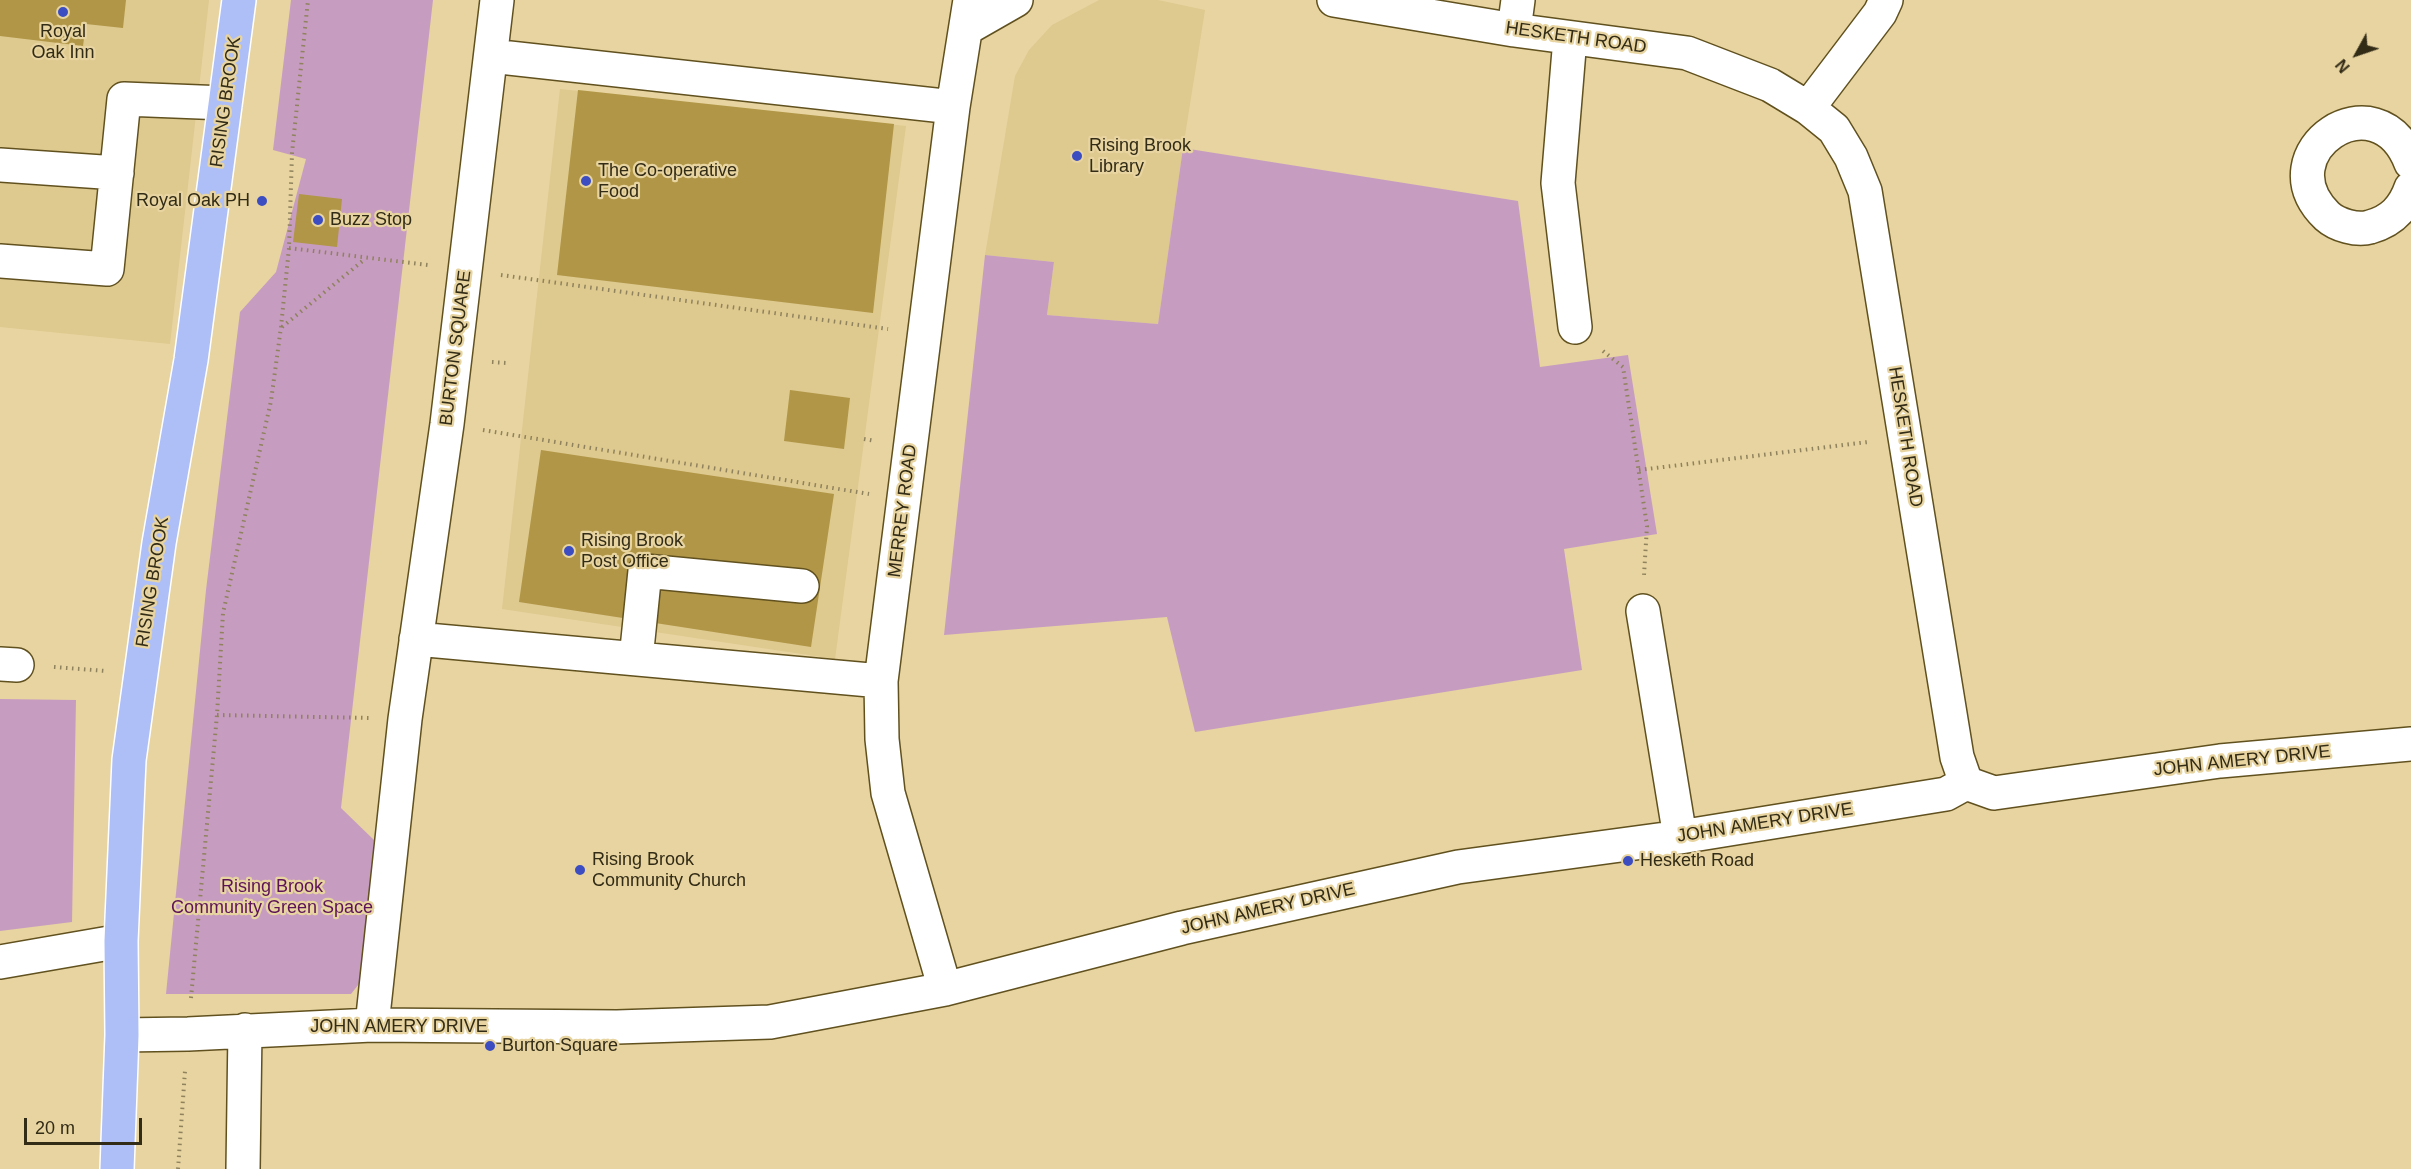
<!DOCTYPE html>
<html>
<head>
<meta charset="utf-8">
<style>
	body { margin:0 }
	#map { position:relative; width:2411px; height:1169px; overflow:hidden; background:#e7d4a0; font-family:Arial,sans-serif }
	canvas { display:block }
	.north { position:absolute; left:2327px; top:24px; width:60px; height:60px; -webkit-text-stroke:4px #e7d4a0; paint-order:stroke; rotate:230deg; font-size:16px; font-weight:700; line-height:24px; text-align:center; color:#322b16 }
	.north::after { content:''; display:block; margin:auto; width:21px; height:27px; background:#322b16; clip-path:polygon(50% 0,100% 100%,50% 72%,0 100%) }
	.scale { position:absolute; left:24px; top:1118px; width:118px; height:27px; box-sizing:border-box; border:3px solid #322b16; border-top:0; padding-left:8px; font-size:18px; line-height:21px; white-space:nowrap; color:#322b16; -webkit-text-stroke:4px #e7d4a0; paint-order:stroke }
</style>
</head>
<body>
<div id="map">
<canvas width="2411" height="1169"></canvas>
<div class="north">N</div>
<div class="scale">20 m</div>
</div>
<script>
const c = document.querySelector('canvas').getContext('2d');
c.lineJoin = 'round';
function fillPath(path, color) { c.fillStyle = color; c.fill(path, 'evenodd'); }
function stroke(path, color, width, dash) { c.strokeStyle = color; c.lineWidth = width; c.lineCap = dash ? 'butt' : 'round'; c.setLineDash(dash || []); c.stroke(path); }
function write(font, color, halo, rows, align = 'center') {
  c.font = font + ' Arial,sans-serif'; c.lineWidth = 4.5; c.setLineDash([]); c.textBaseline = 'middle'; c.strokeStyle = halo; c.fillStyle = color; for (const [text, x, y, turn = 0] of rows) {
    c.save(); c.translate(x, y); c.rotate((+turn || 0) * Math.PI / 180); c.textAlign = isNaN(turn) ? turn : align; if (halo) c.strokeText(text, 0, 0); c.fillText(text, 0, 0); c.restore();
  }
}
const built = new Path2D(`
	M0,0H209L170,344L0,327Z
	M1099,0H1158L1205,10L1183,148L1158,324L1047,315L1054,262L985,255L1015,76L1029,50L1052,25Z
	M560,89L906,126L835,659L502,609Z`);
const green = new Path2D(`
	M291,0H433L341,808L374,840L362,980L351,994H166L206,590L240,312L276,272L306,159L273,150Z
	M1183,148L1518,201L1540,367L1628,355L1657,534L1564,549L1582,670L1195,732L1167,617L944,635L985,255L1054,262L1047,315L1158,324Z
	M0,699L76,700L72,922L0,931Z`);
const building = new Path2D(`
	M0,0H126L123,28L86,24L83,46L0,36Z
	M578,90L894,124L873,313L557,275Z
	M299,194L342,199L337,247L293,242Z
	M790,390L850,398L844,449L784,441Z
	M541,450L834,494L811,647L519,602Z`);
const path = new Path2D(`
	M289,248L428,265
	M501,275L888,329
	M282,327L365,259
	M1603,351L1623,367L1647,526L1644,575
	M492,362L507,363
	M483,430L869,494
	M864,439L875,441
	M1639,470L1868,442
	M54,667L106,671
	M217,715L370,718
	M191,998L217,715L223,613L271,401L281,327L289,248L292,153L308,0
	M178,1169L185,1071`);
const minor = new Path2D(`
	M1334,0L1514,30L1687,53L1770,85L1808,108L1834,129L1851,157L1865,191L1957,757L1966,783
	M967,28L1016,0
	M1514,30L1518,0
	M1570,38L1558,183L1575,327
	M491,56L953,107
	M1808,108L1880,13L1886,0
	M2411,163C2377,74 2262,153 2327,216C2337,225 2357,231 2370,227C2392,221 2404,208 2411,188
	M0,165L117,173
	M0,261L107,269L124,99L225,103
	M1643,611L1680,837
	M416,639L881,681
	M636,659L645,571L802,586
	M0,664L17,665
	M0,962L121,941
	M945,989L888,793L882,739L881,681L953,107L970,0
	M372,1025L405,719L447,424L497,0
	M122,1035L188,1034L372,1025L617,1027L770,1022L945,989L1182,928L1458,867L1680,837L1946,794L1966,783L1994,793L2220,761L2411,744
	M243,1169L245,1030`);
const highway = new Path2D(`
	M117,1169L122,1035L121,941L129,760L159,543L191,360L239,0`);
const markers = [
	[63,12,6,"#3b4dc0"],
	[1077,156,6,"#3b4dc0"],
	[586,181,6,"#3b4dc0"],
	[262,201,6,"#3b4dc0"],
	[318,220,6,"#3b4dc0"],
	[569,551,6,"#3b4dc0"],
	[1628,861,6,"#3b4dc0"],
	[580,870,6,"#3b4dc0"],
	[490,1046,6,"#3b4dc0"]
];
const poiNames = [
	["Royal",63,32,"center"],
	["Oak Inn",63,53,"center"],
	["Rising Brook",1089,146],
	["Library",1089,167],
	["The Co-operative",598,171],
	["Food",598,192],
	["Royal Oak PH",250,201,"right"],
	["Buzz Stop",330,220],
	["Rising Brook",581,541],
	["Post Office",581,562],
	["Rising Brook",592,860],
	["Community Church",592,881],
	["Hesketh Road",1640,861],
	["Burton Square",502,1046]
];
const streetNames = [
	["HESKETH ROAD",1576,38,8],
	["RISING BROOK",226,102,-82],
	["BURTON SQUARE",456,348,-83],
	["HESKETH ROAD",1905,437,81],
	["MERREY ROAD",903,511,-83],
	["RISING BROOK",153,582,-81],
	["JOHN AMERY DRIVE",2242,761,-6],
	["JOHN AMERY DRIVE",1765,823,-9],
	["JOHN AMERY DRIVE",1268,909,-13],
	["JOHN AMERY DRIVE",399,1027]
];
const parkNames = [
	["Rising Brook",272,887],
	["Community Green Space",272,908]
];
fillPath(built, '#dec98f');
fillPath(green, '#c79cc1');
fillPath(building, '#b09646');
stroke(minor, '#61511f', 36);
stroke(highway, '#fff', 36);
stroke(path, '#8f825d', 4, [1.5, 4.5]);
stroke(minor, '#fff', 33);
stroke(highway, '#aebff7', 33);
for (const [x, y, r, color] of markers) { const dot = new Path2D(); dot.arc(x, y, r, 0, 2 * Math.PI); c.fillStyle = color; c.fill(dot); stroke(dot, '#e7d4a0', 2); }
write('18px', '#322b16', '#e7d4a0', poiNames, 'left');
write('18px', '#322b16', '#e7d4a0', streetNames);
write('18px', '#5d1358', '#e7d4a0', parkNames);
</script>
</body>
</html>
